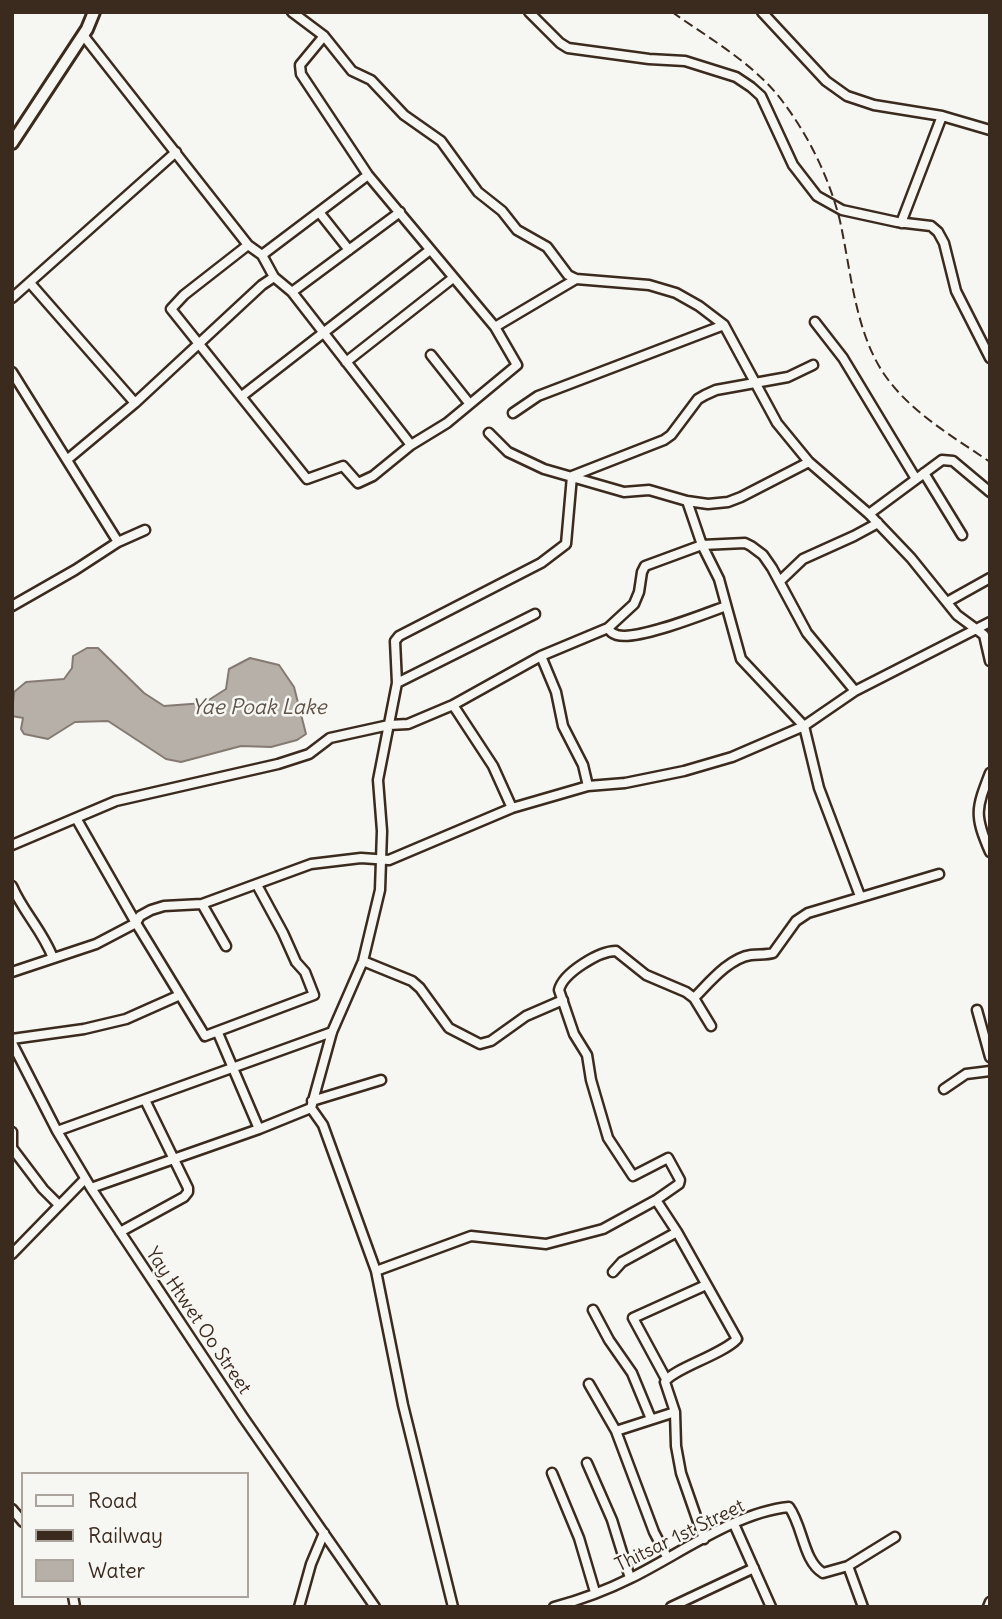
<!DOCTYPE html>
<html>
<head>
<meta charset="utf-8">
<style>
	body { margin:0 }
	#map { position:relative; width:1002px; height:1619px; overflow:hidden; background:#f6f6f2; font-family:Delius,sans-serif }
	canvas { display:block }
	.frame { position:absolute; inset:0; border:14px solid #3b2a1e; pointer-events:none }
	.legend { position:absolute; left:21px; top:1472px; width:228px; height:126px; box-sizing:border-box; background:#f6f6f2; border:2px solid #aba49d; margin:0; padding:9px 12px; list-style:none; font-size:21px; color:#3b2a1e }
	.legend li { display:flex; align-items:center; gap:14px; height:35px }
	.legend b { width:35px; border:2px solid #aba49d }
</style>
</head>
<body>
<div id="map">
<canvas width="1002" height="1619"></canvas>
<div class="frame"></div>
<ul class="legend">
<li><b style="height:9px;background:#f6f6f2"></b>Road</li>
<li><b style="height:9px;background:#3b2a1e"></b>Railway</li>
<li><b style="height:19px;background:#b6b0a9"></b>Water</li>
</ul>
</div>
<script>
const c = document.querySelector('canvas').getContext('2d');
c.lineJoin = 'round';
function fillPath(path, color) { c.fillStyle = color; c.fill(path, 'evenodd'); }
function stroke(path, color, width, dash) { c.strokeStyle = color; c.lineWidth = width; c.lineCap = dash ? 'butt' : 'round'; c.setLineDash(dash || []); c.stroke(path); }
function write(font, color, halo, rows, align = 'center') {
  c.font = font + ' Delius,sans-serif'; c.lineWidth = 5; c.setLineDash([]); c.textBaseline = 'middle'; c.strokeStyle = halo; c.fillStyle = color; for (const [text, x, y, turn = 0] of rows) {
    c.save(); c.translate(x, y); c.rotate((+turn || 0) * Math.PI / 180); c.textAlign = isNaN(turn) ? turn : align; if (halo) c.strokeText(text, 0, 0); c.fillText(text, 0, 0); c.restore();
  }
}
const water = new Path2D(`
	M87,648H98L144,693L164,706L204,703L226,689L229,669L250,658L279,665L294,687L306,734L297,740L271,747L241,746L181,762L166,759L108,721L75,722L48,739L24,734L21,729L23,718L12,716L14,692L26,682L64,679L72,668L73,656Z`);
const street = new Path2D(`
	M292,12L324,36L352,71L371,80L404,115L441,141L478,192L502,211L517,230L547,247L568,275L576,279L649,285L676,293L699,306L724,325L777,423L809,462L869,514L911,558L957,615L984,635L990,661
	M529,12L560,43L568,48L649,59L685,61L736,77L751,87L761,96L793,165L817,196L842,210L897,222L931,226L938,232L944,243L956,291L990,358
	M762,12L826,81L847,96L874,105L942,116
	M83,35L248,245L262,255L274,277L292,292L411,445
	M319,212L349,250
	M901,223L942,116L990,130
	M248,245L184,295L171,309L307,479L343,466L358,483L373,476L411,445L447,423L517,365L495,327L368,175L301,74L300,65L324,36
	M262,255L368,175
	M30,283L135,403
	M292,292L400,212
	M12,298L176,152
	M815,322L843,358L916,479
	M495,327L576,279
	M431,355L469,403
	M346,362L453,278
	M12,372L118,542
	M242,396L430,250
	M513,413L538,396L724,325
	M489,433L508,452L544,469L624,492L649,490L687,501L708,504L728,502L741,497L809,462
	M68,459L135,403L262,285L274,277
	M924,473L962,535
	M687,501L702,545L719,579L741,659L804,726L819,788L860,896
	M869,514L942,460L953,461L990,492
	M780,581L803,559L854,536L878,523
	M947,602L990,578
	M12,606L75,570L118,542L145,530
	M608,628C611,632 611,633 617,635C637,641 704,614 726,606
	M541,656L556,692L563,726L583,765L588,786
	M397,683L535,614
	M453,705L493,766L512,808
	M990,773C976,809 974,815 990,852
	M76,818L136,923L205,1036L314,995L305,972L296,962L283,933L257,885
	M12,845L116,801L278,764L309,754L330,738L389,725L408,724L453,705L541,656L608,628L634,604L639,592L642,572L645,566L702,545L745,543L751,546L763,555L772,568L807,633L855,691
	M12,886C23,912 43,931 53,958
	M202,904L226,946
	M363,961L412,981L420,988L449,1028L480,1044L491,1041L526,1016L563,1000
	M12,972L96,944L136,923L140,916L151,910L164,906L202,904L311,864L361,858L389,860L512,808L588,786L625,783L684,771L732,757L804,726L855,691L990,622
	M694,998C709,983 729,958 751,955C759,954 766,955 773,953L796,921L808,913L939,874
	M977,1010L990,1057
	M218,1033L259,1129
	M12,1039L84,1029L126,1019L180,995
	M12,1043L57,1131L91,1188L243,1417L375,1607
	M944,1089L966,1074L990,1071
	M312,1101L381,1080
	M57,1131L332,1032
	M12,1132V1148
	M12,1148L43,1189L58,1204
	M91,1188L259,1129L311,1108
	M656,1200L677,1232L737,1339C722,1355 672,1369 665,1382L675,1412L676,1446L681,1473L704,1539
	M120,1232L184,1197L188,1192V1188L145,1100
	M12,1254L85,1179
	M376,1271L471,1236L546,1244L603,1229L656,1200L679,1184L680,1180L668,1158L633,1176L608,1138L591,1080L587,1055L574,1034L559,990C563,973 599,951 616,951L646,975L686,992L694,998L711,1026
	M613,1272L622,1262L677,1232
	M593,1310L609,1340L632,1373L651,1419
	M666,1379L633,1318L706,1285
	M589,1384L616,1431L654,1532L667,1557
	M616,1431L675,1412
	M587,1463L612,1520L630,1578
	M552,1473L579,1538L595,1592
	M12,1509L23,1522
	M734,1524L771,1607
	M848,1566L863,1607
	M73,1596L75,1607
	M299,1607L311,1564L324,1533
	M453,1607L403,1405L376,1271L323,1125L311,1108L332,1032L363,961L380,890L382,831L378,780L397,683L395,641L399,636L541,563L566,544L572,476L664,440L671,435L698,399L705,395L716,390L788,377L813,365
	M554,1607C580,1600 607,1590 631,1578C678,1555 736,1512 789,1507C803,1526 803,1561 823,1573L848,1566L895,1537
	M671,1607L754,1568
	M988,1607L990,1602`);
const secondary = new Path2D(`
	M12,143L87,29L94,12`);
const rail = new Path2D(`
	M672,12C710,39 755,64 783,102C809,136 830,180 840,221C851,271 855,331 884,374C910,412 952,436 990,462`);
const streetNames = [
	["Yay Htwet Oo Street",198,1321,56],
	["Thitsar 1st Street",680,1536,-26]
];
const waterNames = [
	["Yae Poak Lake",259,708]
];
fillPath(water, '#b6b0a9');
stroke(water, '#857a71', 2);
stroke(street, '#3b2a1e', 13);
stroke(secondary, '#3b2a1e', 16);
stroke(street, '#f6f6f2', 8);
stroke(secondary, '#f6f6f2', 10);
stroke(rail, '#3b2a1e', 2, [10, 5]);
write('19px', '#3b2a1e', '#f6f6f2', streetNames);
write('italic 21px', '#605248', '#f6f6f2', waterNames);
</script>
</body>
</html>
